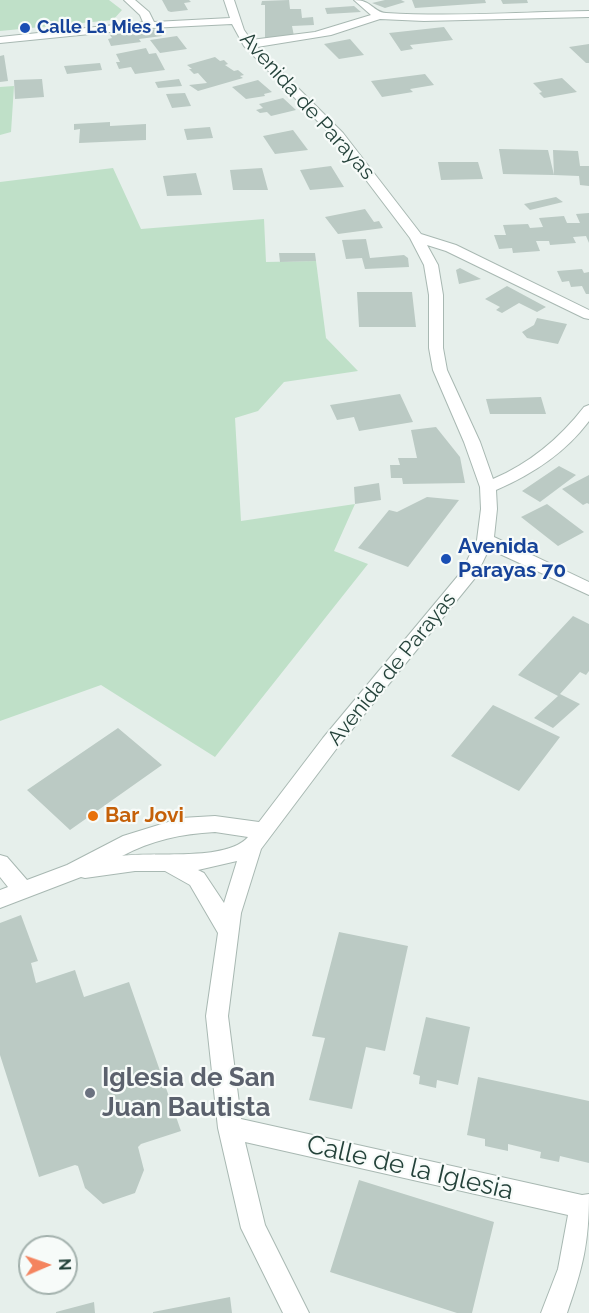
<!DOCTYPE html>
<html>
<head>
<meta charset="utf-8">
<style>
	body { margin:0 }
	#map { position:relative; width:589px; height:1313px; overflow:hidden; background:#e6efeb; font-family:Raleway,sans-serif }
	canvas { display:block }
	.north { position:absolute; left:18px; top:1235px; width:60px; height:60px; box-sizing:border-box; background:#f7fbf9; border:2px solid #a3b1ad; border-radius:50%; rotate:88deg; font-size:16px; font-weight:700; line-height:24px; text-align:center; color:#24423a }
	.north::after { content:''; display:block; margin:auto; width:21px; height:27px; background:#f4845f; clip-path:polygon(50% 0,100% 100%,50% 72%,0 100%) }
</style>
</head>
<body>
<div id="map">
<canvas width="589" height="1313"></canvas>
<div class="north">N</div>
</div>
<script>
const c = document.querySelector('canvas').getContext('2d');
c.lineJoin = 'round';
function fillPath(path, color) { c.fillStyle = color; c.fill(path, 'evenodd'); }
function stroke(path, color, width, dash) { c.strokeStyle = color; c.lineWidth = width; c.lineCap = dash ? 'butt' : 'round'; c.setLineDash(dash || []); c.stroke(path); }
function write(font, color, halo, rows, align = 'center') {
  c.font = font + ' Raleway,sans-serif'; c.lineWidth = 4.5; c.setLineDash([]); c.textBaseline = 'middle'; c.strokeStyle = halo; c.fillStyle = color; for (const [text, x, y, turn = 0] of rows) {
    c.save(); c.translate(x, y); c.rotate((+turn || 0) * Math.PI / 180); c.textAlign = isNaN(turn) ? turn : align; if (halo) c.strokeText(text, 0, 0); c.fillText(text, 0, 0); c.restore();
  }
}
const green = new Path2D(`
	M0,0H109L122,10L113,20L0,31Z
	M14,86L11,132L0,135V87Z
	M113,168L141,229L264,219L266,262L316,261L326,338L358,371L284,382L258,411L235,418L241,521L355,504L334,551L368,564L215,757L101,685L0,721V182Z`);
const building = new Path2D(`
	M162,0H189L191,2L184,3L188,10L171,12L168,11Z
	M289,0L290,9H301L302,18L313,17L314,25L292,26L294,36L265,38V5H261L262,1Z
	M385,0H401L405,2L385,8L372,3Z
	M412,0H485L486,3L415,8Z
	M501,0H527L528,3L503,4Z
	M354,6L361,12L327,14L325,8Z
	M444,27L453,40L410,45L413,49L401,51L389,33Z
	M158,29L162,36L139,39L141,42L111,46L108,39L112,38L110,35Z
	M177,36L187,49L160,53L150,40Z
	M350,39L364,55L339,59L324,44Z
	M589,44V63H586L569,47Z
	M146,48L149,54L156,53L165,70L135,74L131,67L119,69L116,62H120L116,54Z
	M4,55L8,81L0,82V56Z
	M215,57L220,61L224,60L228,64L225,65L234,71L238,70L244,75L240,76L243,78L198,91L189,85L207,83L198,73L194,74L189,69H192L187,65Z
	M100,63L102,70L67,74L64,66Z
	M425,74L434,85L410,89L413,92L382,97L371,81Z
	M562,78L577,92L544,98L539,93L542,92L533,83Z
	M42,79L44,97L15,99L14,80Z
	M179,79L182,86L158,88L155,82Z
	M258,80L272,92L264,94L265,96L246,99L232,87Z
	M185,93L191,106L172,108L166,94Z
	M283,98L296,110L271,116L267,112L260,113L256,110L263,108L259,104Z
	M110,122V126L146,124V140L79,143L80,129L74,130V124Z
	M210,127L213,138L187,140L184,129Z
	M293,130L308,150L275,154L263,136Z
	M499,149L548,150L554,175L503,174Z
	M553,150L578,151L580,166H589V186L580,185L579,176L554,175Z
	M438,162H478L483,179L441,180Z
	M331,166L344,187L310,190L300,170Z
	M262,168L268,190H233L230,170Z
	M196,173L202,195L167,196L163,176Z
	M556,197L563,202L530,210L524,204Z
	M365,209L374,222L379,221L383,228L338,234L325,217Z
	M589,213V243L586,236L573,237L576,243L550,245L549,241H536L540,251L513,253L512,248L499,249L494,235H506L503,225L528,224L530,228L543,227L539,218L564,216L567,223H580L576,214Z
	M366,239L370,258L404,255L408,258L409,267L365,269L362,258L346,259L342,240Z
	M279,253H315L316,261L280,262Z
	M460,268L481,279L459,284L456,270Z
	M582,269L584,273L589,272V294H586L582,286L571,287L569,281L562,282L557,271Z
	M507,286L546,307L537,312L519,303L502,313L496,310L500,307L485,299Z
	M357,292H412L416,327H359Z
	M537,318L567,324L558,344L527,338L522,332L534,325Z
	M400,394L413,422L359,431L354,417L337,420L330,405Z
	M541,397L546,414H490L486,399Z
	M436,427L460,457L465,483L403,484L402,478H391L390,465H400L398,458H417L411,430Z
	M559,466L576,475L540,502L522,491Z
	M589,475V504L587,503L583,505L562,489Z
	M379,483L381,500L355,504L354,487Z
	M427,497L459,500L408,567L358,548L389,510L397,512Z
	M547,504L555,510L584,532L558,546L521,517Z
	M573,616L589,624V671L586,675L580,672L560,694L580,704L553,728L534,718L558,696L518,675Z
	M493,705L560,737L519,791L451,756Z
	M118,728L162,765L70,830L27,790Z
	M21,915L38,961L31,963L36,983L75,970L84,997L129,982L181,1131L141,1144L138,1147L144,1170L135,1193L103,1204L85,1188L78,1166L75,1165L39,1177L0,1055V923Z
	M339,932L408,946L385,1051L366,1047L352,1109L309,1100L325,1038L312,1036Z
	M426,1017L470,1027L458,1085L437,1080L436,1088L419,1084L420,1076L413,1074Z
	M478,1077L589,1101V1163L560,1156L559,1162L540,1158L541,1152L508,1144V1151L485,1146V1139L467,1135Z
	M359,1180L494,1222L472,1313H457L330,1272Z
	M230,1297L232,1313H153V1312Z
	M94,1302L95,1313H56V1312Z`);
const minor = new Path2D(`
	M124,0H135L149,12L154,22L230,18L224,0H234L244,30L251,40L315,32L371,15L354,0C372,0 373,12 386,13C453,17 522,12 589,11V17L424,21L380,19L331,35L257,47L343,133L421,234L456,245L589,310V319L584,318L446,251L427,245L438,265L443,295V348L447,370L480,442L493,479C530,463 559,439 584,407L589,405V421C565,453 533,474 496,490L497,509L494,537L589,582V595L489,549L475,578L337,748L261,849L241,913L228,1016L241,1119L582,1195L589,1194C589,1243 583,1267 567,1313H541L558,1269L568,1215L245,1142L265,1225L309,1313H283L241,1228L218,1128L206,1016L218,933L190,885L165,871H135L85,878L81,877L0,908V890L8,887L0,877V855L7,857L27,880L67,865L123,836L181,818L215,816L259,822L323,738L462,571L477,540L481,509L480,487L464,442L433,370L429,348V295L424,265L410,238L335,139L244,46L232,24L150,28L0,43V37L143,22L140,15ZM215,832L248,837C227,862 152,851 122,856C152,840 181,834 215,832ZM237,861L224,903L204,873L198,870Z`);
const markers = [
	[25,28,6,"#1a4fb4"],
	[446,559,6,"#1a4fb4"],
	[93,816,6,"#e8710a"],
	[90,1093,6,"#6b7280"]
];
const farTransitnames = [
	["Calle La Mies 1",37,28]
];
const streetNames = [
	["Avenida de Parayas",307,106,48],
	["Avenida de Parayas",392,669,-51]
];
const transitNames = [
	["Avenida",458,547],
	["Parayas 70",458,571]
];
const foodNames = [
	["Bar Jovi",105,816]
];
const nearWorshipnames = [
	["Iglesia de San",102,1078],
	["Juan Bautista",102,1108]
];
const nearStreetnames = [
	["Calle de la Iglesia",410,1168,13]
];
fillPath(green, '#bfe0c8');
fillPath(building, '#bbcac4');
stroke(minor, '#a8b8b2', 2);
fillPath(minor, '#fff');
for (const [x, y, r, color] of markers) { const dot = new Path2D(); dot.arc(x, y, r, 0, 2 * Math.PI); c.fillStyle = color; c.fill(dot); stroke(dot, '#f7fbf9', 2); }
write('bold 18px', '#164399', '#f7fbf9', farTransitnames, 'left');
write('21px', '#24423a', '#f7fbf9', streetNames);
write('bold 21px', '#164399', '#f7fbf9', transitNames, 'left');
write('bold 21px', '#c56008', '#f7fbf9', foodNames, 'left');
write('bold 26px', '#5b616d', '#f7fbf9', nearWorshipnames, 'left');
write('26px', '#24423a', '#f7fbf9', nearStreetnames);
</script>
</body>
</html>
